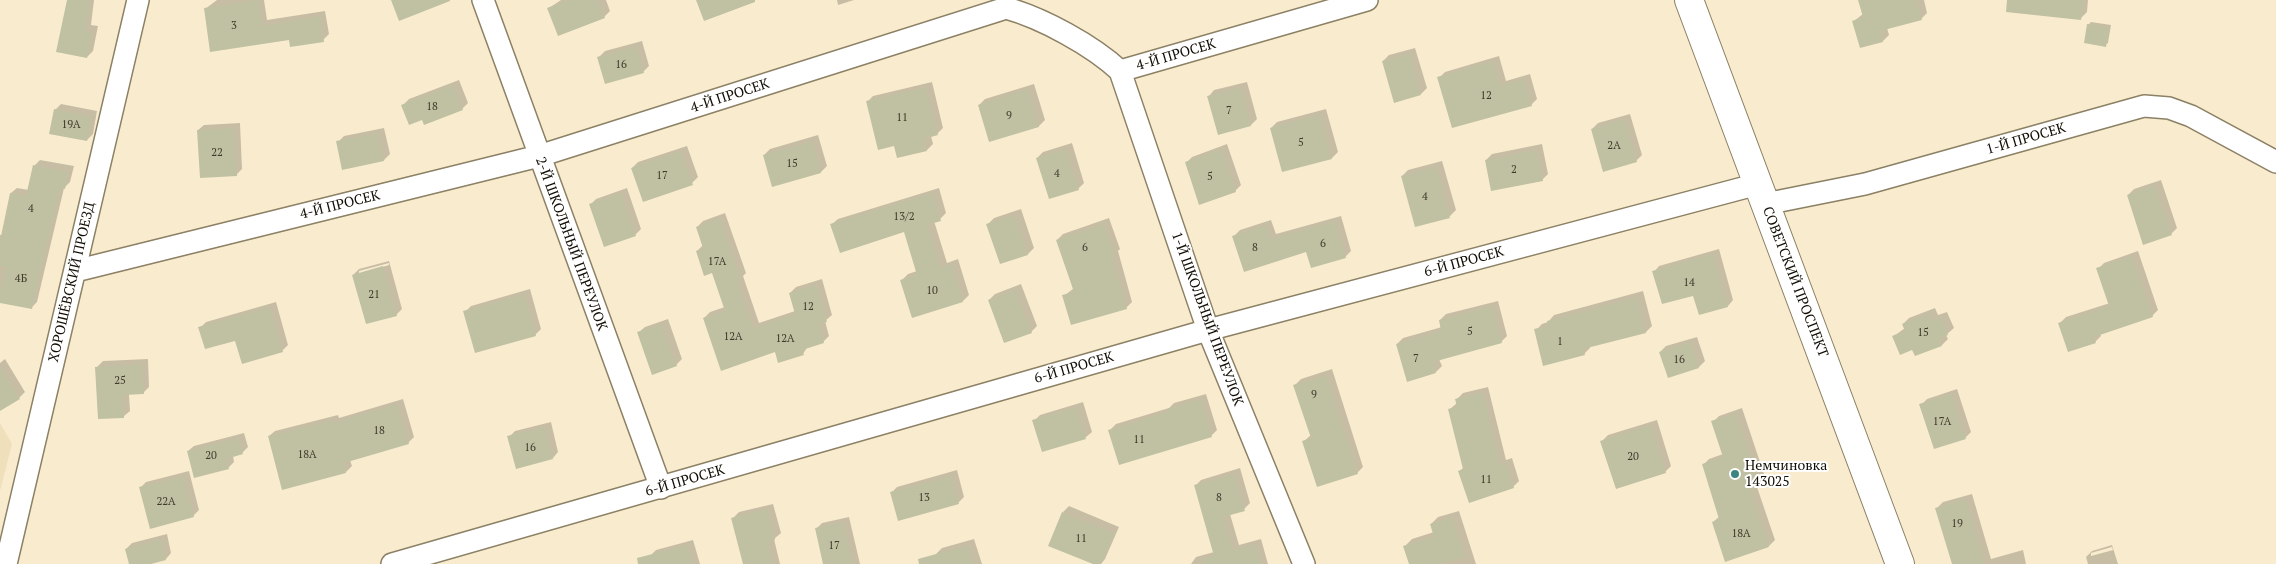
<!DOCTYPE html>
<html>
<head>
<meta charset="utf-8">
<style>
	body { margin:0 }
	canvas { display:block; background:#f9ecce }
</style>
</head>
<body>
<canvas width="2276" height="564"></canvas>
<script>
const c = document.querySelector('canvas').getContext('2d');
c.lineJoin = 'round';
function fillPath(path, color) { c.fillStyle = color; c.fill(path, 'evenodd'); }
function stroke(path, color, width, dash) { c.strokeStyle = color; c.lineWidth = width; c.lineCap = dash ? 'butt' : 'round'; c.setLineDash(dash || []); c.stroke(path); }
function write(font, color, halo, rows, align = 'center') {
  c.font = font + ' "PT Serif",serif'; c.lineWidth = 4; c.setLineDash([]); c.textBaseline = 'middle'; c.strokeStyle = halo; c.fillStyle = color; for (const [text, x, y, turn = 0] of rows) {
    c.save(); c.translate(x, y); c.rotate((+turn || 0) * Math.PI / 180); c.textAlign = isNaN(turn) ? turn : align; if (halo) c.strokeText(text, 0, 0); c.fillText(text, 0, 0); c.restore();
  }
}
const built = new Path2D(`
	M0,423L12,444L0,491Z`);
const shadow = new Path2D(`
	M69,0H94L91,25L98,26L93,51L87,57Z
	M217,0H264L267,20L325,11L329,34L323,40L290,38L205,9Z
	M561,0H606L610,11L604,17L549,8Z
	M837,0H854L838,5Z
	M1859,0H1924L1927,13L1921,19L1887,28L1889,35L1883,41L1861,47L1854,21L1863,14Z
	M2011,0H2088L2087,12L2081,18Z
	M2091,22L2111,25L2108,43L2105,45L2088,25Z
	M642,41L649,66L643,72L599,57L605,51Z
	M1415,48L1427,88L1421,94L1383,61L1389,55Z
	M1499,56L1506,81L1530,74L1537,99L1531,105L1439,78L1445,72Z
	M459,80L468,103L462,109L423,119L403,105L409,99Z
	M932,82L943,128L937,134L931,136L933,144L927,150L895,144L867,102L873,96Z
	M1247,82L1257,119L1251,125L1219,134L1209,96L1214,90Z
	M1034,84L1045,120L1039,126L990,140L979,105L985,99Z
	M61,104L97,111L93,134L87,140L55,110Z
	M1326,109L1338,152L1332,158L1283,171L1271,128L1277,122Z
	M1630,114L1642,155L1636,161L1592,129L1598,123Z
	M240,123L242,169L236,175L198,130L204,125Z
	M384,128L390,154L384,160L338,142L344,136Z
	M818,135L827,166L821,172L773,185L764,155L770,149Z
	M1072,143L1084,183L1078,189L1037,158L1043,152Z
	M1227,144L1241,185L1235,191L1186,163L1192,157Z
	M1542,144L1548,174L1542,180L1486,160L1492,154Z
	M687,146L698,177L692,183L632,168L638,162Z
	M40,160L74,166L70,182L64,188L37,302L31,308L0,301V235H3L11,193L17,188L29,190L34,166Z
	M1442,161L1456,210L1450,216L1416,226L1402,176L1408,170Z
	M2161,180L2177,228L2171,234L2128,195L2134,189Z
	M627,188L641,229L635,235L590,205L596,199Z
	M939,188L946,213L940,219L934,221L947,263L958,259L969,295L963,301L902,280L908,274L917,271L905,230L832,224L838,219Z
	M1021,209L1034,248L1028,254L1001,263L988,224L994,218Z
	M725,213L746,273L743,276L759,323L795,311L790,293L796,287L822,279L832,315L825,321L829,336L823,342L808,346L803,354L776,350L704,318L710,312L725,307L712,272L697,251L703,245L697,227L703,221Z
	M1341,216L1351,251L1345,257L1234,236L1240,230L1271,220L1276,234Z
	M1109,218L1120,249L1118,251L1132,302L1126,308L1064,296L1074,288L1057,240L1063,234Z
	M1719,249L1733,300L1728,306L1694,294L1654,272L1659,266Z
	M2138,251L2158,310L2152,316L2100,333L2101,336L2095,342L2060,323L2066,317L2110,303L2098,269L2104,263Z
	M389,261L402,309L396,315L353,275L359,269ZM389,263V265L359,274V271Z
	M1021,284L1037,326L1031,332L989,300L995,294Z
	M530,289L541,329L535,335L465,312L471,306Z
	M1643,291L1652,326L1646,332L1590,346V348L1584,354L1536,330L1542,324L1548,322L1554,315Z
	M1498,301L1507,336L1501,342L1439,359L1442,366L1436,372L1397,344L1403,338L1442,327L1440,320L1446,314Z
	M276,302L288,345L282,351L200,328L206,322Z
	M1935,308L1938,315L1947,312L1954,328L1946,335L1948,339L1942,345L1915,355L1913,348L1894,336L1905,328L1903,324L1909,318Z
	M668,319L682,359L676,365L639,332L645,327Z
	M1697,337L1705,361L1699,367L1660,352L1666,346Z
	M5,359L25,392L19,398L0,399V363Z
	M148,359L149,387L143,393L129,394L130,411L124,416L97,367L103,361Z
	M1332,369L1363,467L1357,473L1303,442L1311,435L1295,385L1301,379Z
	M1488,387L1506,460L1512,458L1519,481L1513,487L1460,471L1464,467L1450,409L1457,403V399L1463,393Z
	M1957,389L1971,432L1965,438L1921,405L1927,399Z
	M1206,394L1217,430L1211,436L1110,430L1116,424L1169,408L1174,403Z
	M403,399L414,437L408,443L350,460L352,466L346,472L269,436L275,431L338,415L339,418Z
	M1083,402L1092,432L1086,437L1043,450L1034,421L1040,415Z
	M1742,408L1766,480L1757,487L1775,540L1769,546L1713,522L1720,516L1703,465L1709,459L1723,454L1713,422L1719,416Z
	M1657,420L1671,466L1665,472L1602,441L1608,435Z
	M551,422L558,452L553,458L509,437L515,431Z
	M244,433L248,447L242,453L233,456L234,462L228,468L188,451L194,446Z
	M1240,468L1250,503L1244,509L1230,514L1239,545L1261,539L1268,564H1191L1196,557L1214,552L1195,486L1201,480Z
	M957,470L964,497L958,503L891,493L897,487Z
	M189,471L199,510L193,516L140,488L146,482Z
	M1972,494L1991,559L2023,550L2026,564H1961L1937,508L1943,502Z
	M773,504L781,533L774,539L780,564H744L733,518L739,512Z
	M1069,506L1119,527L1105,559L1101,564H1096L1063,512Z
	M1459,511L1476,564H1411L1405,546L1412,539L1434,532L1431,524L1438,517Z
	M849,517L860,564H824L816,529L822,523Z
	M167,534L171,553L166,559L145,564H130L126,549L132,543Z
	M974,539L982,564H939L936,554L942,548Z
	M693,540L700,564H652L650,556L656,550Z
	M2112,545L2118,564H2088L2086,557L2092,551ZM2112,547L2113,550L2091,556V553Z`);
const building = new Path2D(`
	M67,0H90L86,31L93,32L87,58L56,52Z
	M258,0L262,26L320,16L324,42L290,47L289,40L210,52L204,8Z
	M391,0H450V1L399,21Z
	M568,0H598L605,18L558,36L547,8Z
	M696,0H755V2L704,21Z
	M1858,0H1916L1922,20L1880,31L1883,42L1860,48L1852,21L1863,17Z
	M2007,0H2084L2081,20L2006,12Z
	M2087,24L2109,27L2106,47L2084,43Z
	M636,46L644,73L605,84L597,57Z
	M1410,53L1421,95L1394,103L1382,61Z
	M1493,61L1500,86L1524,79L1532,106L1452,128L1437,77Z
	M453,85L463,110L424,125L422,120L409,125L401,105Z
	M926,87L938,135L924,139L927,151L897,158L894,146L878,150L866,101Z
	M1241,87L1251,126L1218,135L1207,96Z
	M1028,89L1039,127L989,142L978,105Z
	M54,109L92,117L87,141L49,134Z
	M1320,114L1332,159L1282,172L1270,128Z
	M1625,119L1637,162L1603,172L1591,129Z
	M234,128L237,176L200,178L197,130Z
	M378,133L384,161L342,170L336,141Z
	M812,141L821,173L772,187L763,155Z
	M1066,149L1079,190L1049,199L1036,158Z
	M1222,149L1236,192L1199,205L1185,162Z
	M1537,150L1543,181L1491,191L1485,160Z
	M681,151L693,185L643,202L631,168Z
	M33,165L68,172L65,189L60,188L32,309L0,303V292L6,267L0,266V241L10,193L26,196Z
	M1436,166L1450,218L1415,227L1401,176Z
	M2155,185L2172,235L2143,245L2127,195Z
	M621,193L636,236L604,247L589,204Z
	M933,193L941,221L927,225L941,268L952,264L963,302L912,318L900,280L917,275L904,232L840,253L830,224Z
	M1015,215L1028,255L1000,264L986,224Z
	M720,218L741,280L737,281L753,328L795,314L789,293L816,285L827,322L819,324L824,343L802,350L804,355L778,363L775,352L721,371L703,318L725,311L712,273L704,276L696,251L703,248L696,227Z
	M1335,221L1346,258L1311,268L1306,252L1244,272L1232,236L1266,225L1270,239Z
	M1104,224L1115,256L1112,257L1127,309L1071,325L1062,295L1074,292L1056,240Z
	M1713,254L1728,307L1699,315L1693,296L1662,304L1652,271Z
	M2132,256L2153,317L2094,337L2096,343L2068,352L2058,323L2109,306L2096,268Z
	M383,266L397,316L366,324L352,275Z
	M1015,289L1032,333L1004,343L988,300Z
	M524,294L536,336L475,353L463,311Z
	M1637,297L1646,333L1583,349L1585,355L1543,366L1534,329L1548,326L1547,321Z
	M1492,306L1502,343L1433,362L1436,373L1407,382L1396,344L1441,331L1439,320Z
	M270,307L283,352L242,364L235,341L205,349L198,327Z
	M1929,313L1932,320L1941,317L1948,335L1939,339L1942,346L1915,356L1912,350L1900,355L1892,336L1905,331L1902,324Z
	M662,324L677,366L652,375L637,332Z
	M1691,342L1699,368L1668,378L1659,352Z
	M142,364L144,394L123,395L124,418L98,419L95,367Z
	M0,367L20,399L0,411Z
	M1326,375L1358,474L1317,487L1302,441L1311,438L1293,385Z
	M1483,392L1500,465L1506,463L1514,488L1469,503L1458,471L1463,469L1448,409L1457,407L1455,399Z
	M1951,394L1966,439L1934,449L1919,404Z
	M1201,399L1212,437L1119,465L1108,430L1168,412L1167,409Z
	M397,404L409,444L344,463L346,473L282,490L268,436L333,420V423Z
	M1077,407L1086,439L1042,452L1032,420Z
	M1736,413L1760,487L1751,490L1769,547L1725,562L1712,522L1719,519L1702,464L1723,457L1711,421Z
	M1651,425L1666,473L1616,489L1600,441Z
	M545,427L553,459L516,469L507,436Z
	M238,438L243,454L226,459L229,469L194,478L187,451Z
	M1234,474L1245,511L1223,517L1233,550L1255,544L1261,564H1202V559L1214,556L1194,485Z
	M183,476L194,517L150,529L139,487Z
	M951,476L959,504L898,521L890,492Z
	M1966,499L1985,564H1952L1935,508Z
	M768,509L775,540L768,542L773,564H743L731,518Z
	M1062,512L1114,533L1101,564H1093L1048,546Z
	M1452,517L1465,556L1442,564H1409L1403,546L1434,537L1430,524Z
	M843,522L853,564H823L815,528Z
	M161,539L166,560L151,564H129L125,549Z
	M687,545L693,564H638L637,558Z
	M969,545L974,564H919L918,559Z`);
const street = new Path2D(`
	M483,0L661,488
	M1120,71L1208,330L1304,564
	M1765,204L1865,184L2144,106L2169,108L2191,116L2276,162
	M75,271L539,156L1006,8C1042,18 1092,45 1120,71L1367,0
	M6,564L138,0
	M392,564L1208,330L1758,184`);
const secondary = new Path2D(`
	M1689,0L1900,564`);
const markers = [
	[1735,474,5,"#3d8580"]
];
const numberNames = [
	["3",234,26],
	["16",621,65],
	["12",1486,96],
	["18",432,107],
	["7",1229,111],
	["9",1009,116],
	["11",902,118],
	["19А",71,125],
	["5",1301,143],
	["2А",1614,146],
	["22",217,153],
	["15",792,164],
	["2",1514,170],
	["4",1057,174],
	["17",662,176],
	["5",1210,177],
	["4",1425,197],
	["4",31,209],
	["13/2",904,217],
	["6",1323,244],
	["6",1085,248],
	["8",1255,248],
	["17А",717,262],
	["4Б",21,279],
	["14",1689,283],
	["10",932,291],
	["21",374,295],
	["12",808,307],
	["5",1470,332],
	["15",1923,333],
	["12А",733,337],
	["12А",785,339],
	["1",1560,342],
	["7",1416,359],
	["16",1679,360],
	["25",120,381],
	["9",1314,395],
	["17А",1942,422],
	["18",379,431],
	["11",1139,440],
	["16",530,448],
	["18А",307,455],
	["20",211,456],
	["20",1633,457],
	["11",1486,480],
	["13",924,498],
	["8",1219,498],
	["22А",166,502],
	["19",1957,524],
	["18А",1741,534],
	["11",1081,539],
	["17",834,546]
];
const streetNames = [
	["4-Й ПРОСЕК",1176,55,-16],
	["4-Й ПРОСЕК",730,96,-18],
	["1-Й ПРОСЕК",2026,139,-16],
	["4-Й ПРОСЕК",340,205,-14],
	["2-Й ШКОЛЬНЫЙ ПЕРЕУЛОК",571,244,70],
	["6-Й ПРОСЕК",1464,262,-15],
	["ХОРОШЁВСКИЙ ПРОЕЗД",72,282,-77],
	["СОВЕТСКИЙ ПРОСПЕКТ",1795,282,69],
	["1-Й ШКОЛЬНЫЙ ПЕРЕУЛОК",1207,319,70],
	["6-Й ПРОСЕК",1074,368,-16],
	["6-Й ПРОСЕК",685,481,-16]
];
const poiNames = [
	["Немчиновка",1745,466],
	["143025",1745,482]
];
fillPath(built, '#efdfbb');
fillPath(shadow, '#0003');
fillPath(building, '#c0c0a2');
stroke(street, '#8c8065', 24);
stroke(secondary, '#8c8065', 30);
stroke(street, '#fff', 21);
stroke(secondary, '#fff', 28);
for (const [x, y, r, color] of markers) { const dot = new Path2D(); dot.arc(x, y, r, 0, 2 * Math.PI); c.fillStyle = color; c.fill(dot); stroke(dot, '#fff', 2); }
write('11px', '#3e3a2c', null, numberNames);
write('14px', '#120d04', '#fff', streetNames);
write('14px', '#120d04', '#fff', poiNames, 'left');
</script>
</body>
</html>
